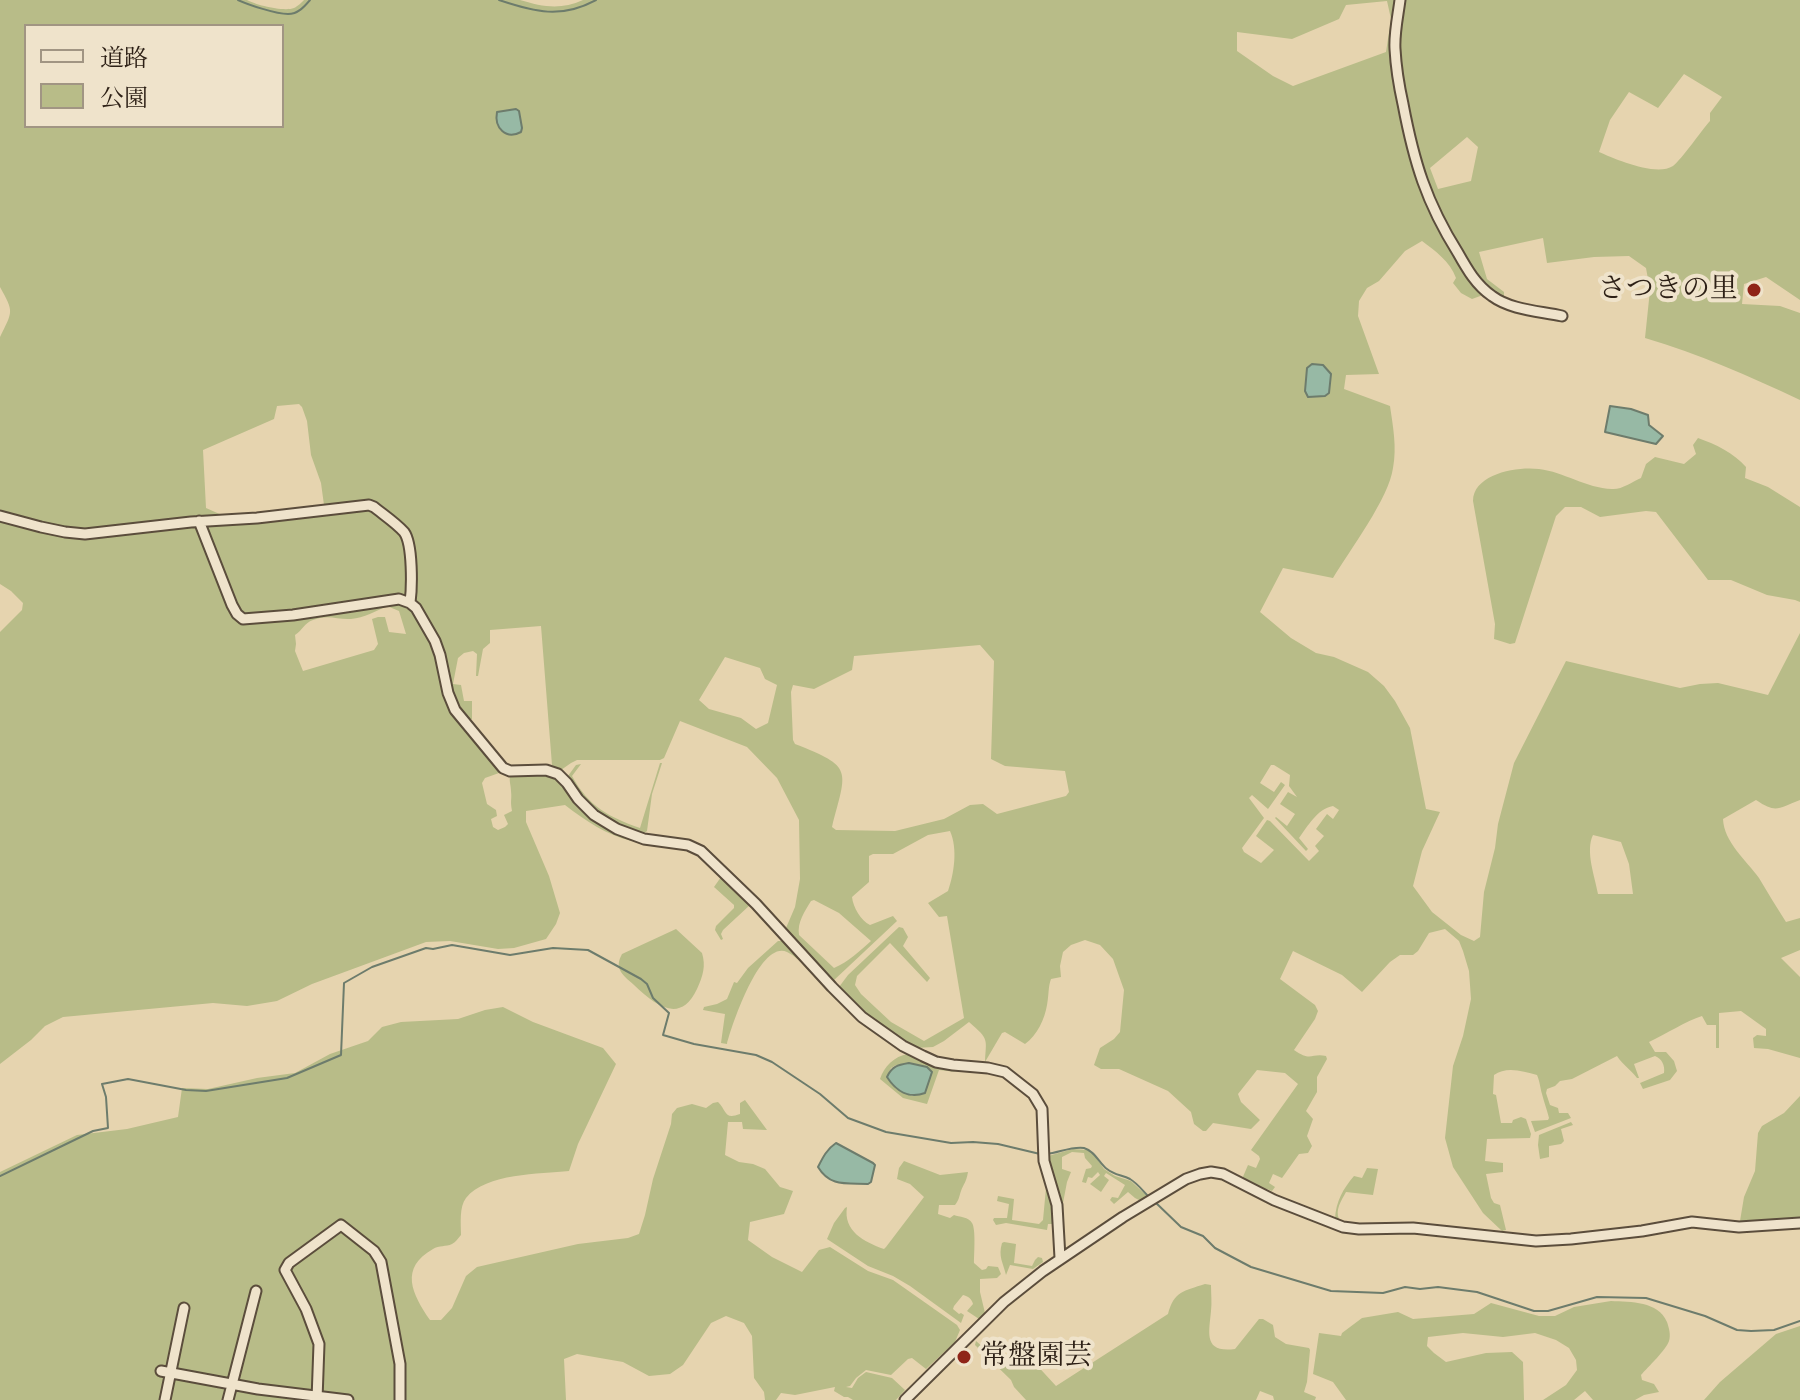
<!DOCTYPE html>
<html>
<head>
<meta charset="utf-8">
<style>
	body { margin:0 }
	#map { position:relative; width:1800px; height:1400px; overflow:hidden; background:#e6d4af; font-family:Alegreya,"Noto Serif JP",serif }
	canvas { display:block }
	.legend { position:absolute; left:24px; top:24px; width:260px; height:104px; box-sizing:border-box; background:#efe3cb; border:2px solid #a19583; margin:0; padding:10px 14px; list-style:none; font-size:24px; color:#2d2016 }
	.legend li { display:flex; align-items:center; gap:16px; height:40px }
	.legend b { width:40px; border:2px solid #a19583 }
</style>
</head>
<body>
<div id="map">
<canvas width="1800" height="1400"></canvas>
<ul class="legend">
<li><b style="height:10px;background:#efe3cb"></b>道路</li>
<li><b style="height:22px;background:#b8bc88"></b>公園</li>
</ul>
</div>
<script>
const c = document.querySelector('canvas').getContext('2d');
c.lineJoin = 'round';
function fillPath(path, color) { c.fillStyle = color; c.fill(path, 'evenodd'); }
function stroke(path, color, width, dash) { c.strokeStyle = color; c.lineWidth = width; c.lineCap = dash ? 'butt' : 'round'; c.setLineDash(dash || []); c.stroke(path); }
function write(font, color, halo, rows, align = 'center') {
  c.font = font + ' Alegreya,"Noto Serif JP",serif'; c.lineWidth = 8; c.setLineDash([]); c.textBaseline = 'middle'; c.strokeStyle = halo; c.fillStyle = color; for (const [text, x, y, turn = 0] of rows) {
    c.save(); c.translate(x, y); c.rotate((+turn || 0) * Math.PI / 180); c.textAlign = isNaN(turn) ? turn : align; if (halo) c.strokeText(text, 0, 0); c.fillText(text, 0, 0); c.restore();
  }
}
const green = new Path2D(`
	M0,0H247C256,5 284,12 294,8C297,7 302,2 304,0H520C543,7 561,10 583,0H1800V300L1766,277L1744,284L1742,304L1780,306L1800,313V400C1749,376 1699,354 1645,338L1650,290L1646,268L1629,256L1594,257L1547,263L1543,238L1479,252L1487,279L1504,292V300L1483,295L1472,299L1461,293L1453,283L1456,278C1450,261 1435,251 1422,241L1405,251L1379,281L1367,288L1359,301L1358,316L1379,374L1346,375L1344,389L1390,406C1393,427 1397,447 1393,468C1389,498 1350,550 1333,578L1283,568L1260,612L1291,638L1316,653L1334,657L1368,672L1384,686L1395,701L1410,728L1426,809L1440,812L1422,851L1413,886L1432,912L1461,935L1474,941L1480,937L1484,892L1495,848L1498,824L1514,763L1566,661L1680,688L1700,684L1718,683L1768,695L1800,633V800C1778,808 1777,814 1756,800L1723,819C1724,842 1746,860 1759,878C1768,893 1777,908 1786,922L1800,918V950L1781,958L1800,977V1058L1768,1049L1754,1048L1753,1038L1757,1035L1766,1036V1029L1741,1011L1719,1013V1048H1716V1025H1707L1702,1016C1686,1021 1666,1034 1649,1042L1655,1052H1666L1674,1061L1677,1071L1670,1080L1643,1089L1640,1083L1664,1073C1665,1065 1662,1059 1655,1056L1634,1064L1639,1078H1637C1630,1069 1623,1065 1617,1056L1572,1079L1560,1081L1555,1086L1547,1089L1546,1093L1550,1105L1558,1108L1559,1113H1568L1571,1118L1535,1132L1531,1121L1548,1120L1549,1118C1547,1110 1544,1102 1542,1094C1540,1087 1540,1082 1537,1075C1523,1071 1506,1066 1494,1075L1493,1094L1496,1095L1501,1123H1512L1513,1120L1521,1117L1526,1119L1531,1134L1530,1138L1487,1139L1485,1161L1503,1163V1172L1486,1174L1491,1198L1494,1203L1500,1205L1506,1230L1502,1231L1483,1213L1453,1167L1445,1138L1453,1066L1463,1036L1471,999L1469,971L1463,951L1459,941L1445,929L1429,933L1418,951L1413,955H1400L1390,962L1362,992L1342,975L1293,951L1280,979L1315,1005L1318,1011L1315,1019L1294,1050C1311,1062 1311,1053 1326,1056L1327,1059L1317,1077V1092L1306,1111L1313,1119L1307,1136L1312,1146L1308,1153L1299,1154L1282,1178L1273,1174L1269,1183L1275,1187L1272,1191L1267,1189L1264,1190L1242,1179L1248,1165L1256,1168L1260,1159L1259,1156L1251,1150L1298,1084L1285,1073L1257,1070L1238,1094L1241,1102L1260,1120L1251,1129L1213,1123L1206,1131H1203L1194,1124L1191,1112L1168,1091L1119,1069H1101L1094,1065L1100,1048L1114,1039L1120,1032L1124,990L1113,959L1100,945L1085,940L1071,945L1063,952L1060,966L1061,977L1051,979C1048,987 1049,995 1047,1005C1045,1018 1037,1036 1025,1044L1005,1032L1002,1033L985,1062C986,1039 990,1040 969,1022L944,1041L933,1047L915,1048L864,1013L840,991L839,987L848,975L899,927L903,928L908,937L903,946L930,978L927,982L890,943L857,976L855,985L861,994L891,1022L924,1041L964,1018L947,916L939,917L928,903L948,891C954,874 958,849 950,831L928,835L893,854H873L869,856V882L852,897C853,907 861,921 870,925L893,916L897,921L832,982L787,933L786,928L795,907L800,879L799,820L777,778L747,747L680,721L664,758L660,760H577L571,763L561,770L552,765L541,626L490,630V643L483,649L478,676H476L477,654L473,651L464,653L458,658L453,684L461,685L464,701H472V719L468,721L498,769L499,773L485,778L482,783L487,804L496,810L497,816L491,819L493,827L498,830L505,827L508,824L504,815L512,811C510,800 512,800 511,791C511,785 509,782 510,776L538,773L559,779L572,798L584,811L630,838L632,841C606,835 586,821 565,805L526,811V822L549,876L560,913L556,924L546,939L514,948L498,949L450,941L426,942L312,984L277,1001L247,1006L213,1003L63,1017L45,1026L31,1040L0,1064V632L22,610L23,603L11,591L0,584V337C13,311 14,312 0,287ZM1387,1L1391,19L1386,52L1293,86L1273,76L1237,51V32L1292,39L1339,19L1346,5ZM26,26H282V126H26ZM1684,74L1722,97L1710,113V121C1701,131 1682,159 1673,166C1656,177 1615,159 1599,152L1610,120L1629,92L1658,108ZM1467,137L1478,147L1471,181L1438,189L1430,168ZM299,404L302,407L307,421L311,455L321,483L324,505L251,515L224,516L206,508L203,450L274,419L277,406ZM387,606L399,611L406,634L389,632L385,617H378L372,619L378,644L374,650L303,671L295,651L296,644L295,635C303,630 304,623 313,620C329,614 337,620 351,619C364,618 376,611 387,606ZM980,645L994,661L991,759L1005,766L1065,771L1069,792L1066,796L997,814L983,804L970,805L944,819L895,831L836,830L832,827C847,769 854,767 795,744L793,740L791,692L793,685L814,689L852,670L854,656ZM725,657L760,668L765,679L777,685L768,723L756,729L741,718L709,709L699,700ZM1271,765H1274L1290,775L1289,786L1297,797L1288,792L1280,804L1295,814L1287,826L1276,817L1275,818L1306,851L1308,849L1299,838C1308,826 1317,809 1333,806L1339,810L1333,819L1327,814L1316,829L1324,836L1315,846L1319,851L1309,861L1270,821L1267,820L1256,836L1274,850L1261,863L1244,852L1242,848L1264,818L1249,798L1252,795L1268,809L1285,785L1281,782L1274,792L1260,783ZM1593,835L1621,842L1629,864L1633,894H1598C1595,877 1585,851 1593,835ZM814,900L839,913L871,941C860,951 848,962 834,968L799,935C797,922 805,911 811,901Z
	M1698,438C1715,444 1734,453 1746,467L1745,478L1768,487L1800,507V602L1795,600L1767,595L1731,580H1708L1656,512L1646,511L1600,517L1581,507H1565L1556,516L1515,643L1510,644L1494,639L1495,624L1473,501C1473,474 1517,466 1539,469C1564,472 1586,488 1612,489C1621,490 1632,482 1641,478L1646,464L1655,457L1684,464L1696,454L1693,445Z
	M660,763H662L652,794L647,831L643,834C612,824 584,807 568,776L576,765L581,764L572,776C589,807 609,817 640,828Z
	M721,877H725L750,905L723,930L721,934L723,939L721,940L715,930L716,926L734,908V905L714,887Z
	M676,929L702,953C706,966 703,976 697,989C680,1025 655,1005 634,985C630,981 624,977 621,972C617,965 619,960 622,954Z
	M778,941H785L836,996V1000C824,988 801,958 787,952C760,940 732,1025 727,1044L721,1043L725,1014L703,1010L704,1007L717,1004L727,999L734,982L737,983L748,968Z
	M503,1007L533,1022L603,1048L616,1064L578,1144L569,1171C540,1174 486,1173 466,1198C459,1207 461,1224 461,1235C458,1238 456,1242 452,1244C446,1247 439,1245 433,1249C399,1268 412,1294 430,1320H441L452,1308L466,1276L477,1267L578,1244L628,1238L639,1234L645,1215L653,1179L671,1124L672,1114L677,1108L692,1104L706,1108L713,1103L718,1102C727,1111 724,1120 740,1114V1103L745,1100L767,1130L743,1129L742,1122H728L725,1155L739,1162L753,1164L765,1169L780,1187L793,1191L784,1214L750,1222L748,1240L772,1257L802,1272L819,1250L830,1247L868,1271L893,1280L957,1325L960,1330L955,1342L926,1369L912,1358L908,1359L891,1375L866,1370L856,1378L850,1386L846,1387L852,1388L858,1378L866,1372L892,1378L905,1390L896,1400H853L848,1397H844L834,1391L835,1387L795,1395L781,1393L776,1400H765L764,1392L754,1378L752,1336L744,1323L726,1316L711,1323L683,1365L670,1374L649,1376L623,1362L577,1354L564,1359L566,1400H0V1172L77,1135L127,1129L178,1117L182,1088L208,1089L257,1078L295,1073L330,1054L368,1041L382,1027L401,1022L458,1019L485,1010Z
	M908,1054L956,1072L939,1070L927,1104L903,1098L880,1079C884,1067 894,1056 908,1054ZM896,1065L930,1069L932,1072L925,1092L912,1096L887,1077L891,1068Z
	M1800,1096V1220L1744,1223L1740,1221L1744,1197L1755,1171L1758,1133L1762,1126L1784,1113Z
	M1571,1122L1573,1125L1561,1129L1564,1141L1561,1144L1549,1146V1157L1540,1159L1538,1145L1539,1135Z
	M1073,1149L1088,1150L1093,1153L1104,1169L1115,1176L1131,1181L1148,1197L1141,1201L1135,1198L1128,1192L1114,1204L1110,1200L1112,1197L1118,1198L1125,1185L1106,1173L1104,1176L1109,1180L1101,1192L1090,1184L1100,1175L1098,1172L1092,1178L1088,1177L1086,1183L1082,1182L1086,1169L1091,1168L1092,1166L1085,1158L1084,1153L1072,1152L1062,1157V1169L1071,1172L1067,1182L1063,1203H1060L1049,1170L1048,1156Z
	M904,1161L940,1175L968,1172C966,1183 964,1183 961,1191C959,1197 959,1200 955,1205H939L938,1214L950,1218L954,1215C959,1217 969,1217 972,1223C976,1229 974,1254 974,1263L982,1270L986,1269L988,1266L998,1267L1001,1274L997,1278L980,1279V1292L985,1313L979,1319L967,1311L973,1304C972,1299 968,1296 963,1295L954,1306L953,1309L959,1314L961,1313L964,1315L961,1323L910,1286L893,1276L868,1266L827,1239L834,1223L845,1208L847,1207C843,1231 864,1242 884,1249L886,1247L924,1197L910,1184L897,1179L899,1168Z
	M1367,1168L1378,1169L1373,1195L1346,1192C1341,1201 1335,1210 1339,1219L1337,1220L1335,1219C1336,1201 1343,1189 1354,1176L1362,1178Z
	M1045,1185L1047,1186C1052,1199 1054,1211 1054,1224H1048L1047,1230L1006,1223L996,1225L993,1220L994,1218H1007L1009,1204L997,1201L998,1196L1014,1199L1012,1220L1039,1224L1043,1220L1046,1188Z
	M1004,1242L1016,1244L1014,1263L1032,1266L1035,1260L1038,1257L1042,1258L1043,1262L1033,1269L1010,1265L1006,1275C1003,1262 998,1257 1002,1243Z
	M1205,1284L1211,1285C1211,1294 1212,1303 1211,1311C1209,1333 1203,1353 1235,1349L1259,1319H1263L1273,1325L1275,1337L1286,1344L1309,1348L1310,1350L1307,1382L1304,1392L1316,1397L1315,1400H1274L1273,1396L1260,1391L1256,1400H1026L1014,1387L1011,1380L975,1345L976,1341L999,1361L1009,1353L1018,1354L1022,1349L1056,1386L1168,1314C1174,1291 1184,1291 1205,1284Z
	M1611,1301C1631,1302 1658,1301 1667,1322C1669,1328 1671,1335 1669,1341C1666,1350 1648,1367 1641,1375L1642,1380L1654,1384L1659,1392L1644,1395L1635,1400H1593L1585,1391L1574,1400H1543L1566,1385L1577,1370L1576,1360L1569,1348L1556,1340L1535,1333L1503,1337L1463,1333L1428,1337L1427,1346L1434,1353L1446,1362L1486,1353L1512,1352L1523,1362L1524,1400H1346L1333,1382L1313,1374L1319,1333L1341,1336L1342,1333L1362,1318L1398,1312L1413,1319L1474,1314L1491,1303L1539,1316H1555L1574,1307Z
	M1800,1326V1400H1704L1720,1382L1776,1334Z`);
const water = new Path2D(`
	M516,109L519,111L522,128L521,132C506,140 494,128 497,112Z
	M1312,364L1323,365L1331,374L1329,393L1325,396L1308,397L1305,391L1307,368Z
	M1610,406L1631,409L1648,415L1649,425L1663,436L1656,444L1605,432Z
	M909,1063L927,1067L932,1072L925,1093C909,1099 896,1091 887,1077C892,1066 898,1065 909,1063Z
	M836,1143L873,1163L875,1165L871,1182L868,1184C846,1183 830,1187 818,1167C823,1157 827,1149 836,1143Z`);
const stream = new Path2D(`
	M238,0C249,5 276,14 288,14C298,14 304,7 310,0
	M499,0C535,12 561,19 596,0
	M1047,1154C1058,1153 1072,1146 1084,1148C1095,1151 1099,1163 1107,1169C1114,1175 1122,1175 1130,1179C1137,1183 1143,1191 1149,1197
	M0,1176L93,1131L108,1128L106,1097L102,1084L128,1079L186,1090L206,1091L287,1078L341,1055L344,983L372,967L426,948L433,949L452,945L510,955L553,948L588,950L641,979L647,984L653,998L669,1013L663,1035L694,1044L756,1055L772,1062L820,1094L848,1118L886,1132L951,1143L973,1142L998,1144L1040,1154
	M1154,1201L1181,1227L1203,1236L1215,1248L1232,1257L1251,1267L1331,1291L1383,1293L1405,1287L1420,1289L1438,1287L1477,1292L1534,1311H1548L1597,1297L1646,1298L1705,1316L1737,1330L1751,1331L1774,1330L1800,1321`);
const street = new Path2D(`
	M1400,0C1398,16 1394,33 1395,49C1396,68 1399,86 1403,104C1414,162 1426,202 1458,253C1467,269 1476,285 1492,296C1511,310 1539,311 1562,316
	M0,516L41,527L65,532L85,534L191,522L257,518L369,505L374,507C384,515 396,523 404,532C413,544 412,588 410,603
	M199,521L232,605L237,614L243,619L293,615L399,599L410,603L416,608L435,641L440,655L448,693L455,710L503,768L510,771L546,770L558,774L567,783L578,799L594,815L617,829L644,839L688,845L701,851L756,904L832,987L862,1017L903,1046L923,1056L936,1062L953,1065L988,1068L1005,1072L1033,1094L1042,1109L1044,1161L1057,1205L1060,1258
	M161,1371L258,1389L348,1400
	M165,1400L184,1308
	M228,1400L256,1291
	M317,1400L319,1344L306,1309L285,1270L289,1263L341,1225L374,1251L381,1262L400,1364V1400
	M905,1400L1004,1302L1043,1271L1123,1217L1186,1179L1200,1174L1211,1172L1223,1174L1274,1200L1343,1227L1359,1229L1413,1228L1536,1241L1571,1239L1642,1231L1692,1222L1739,1227L1800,1223`);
const markers = [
	[1754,290,8,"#8f2418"],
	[964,1357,8,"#8f2418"]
];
const poiNames = [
	["さつきの里",1738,290],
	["常盤園芸",980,1357,"left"]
];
fillPath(green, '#b8bc88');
fillPath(water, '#97b9a5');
stroke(water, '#6d7c6c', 2);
stroke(stream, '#6d7c6c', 2);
stroke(street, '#5b4d3c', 13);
stroke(street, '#efe3cb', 9);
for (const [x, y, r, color] of markers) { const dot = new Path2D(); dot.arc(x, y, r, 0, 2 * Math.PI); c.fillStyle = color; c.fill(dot); stroke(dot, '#efe3cb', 3); }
write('28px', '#2d2016', '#efe3cb', poiNames, 'right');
</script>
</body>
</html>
